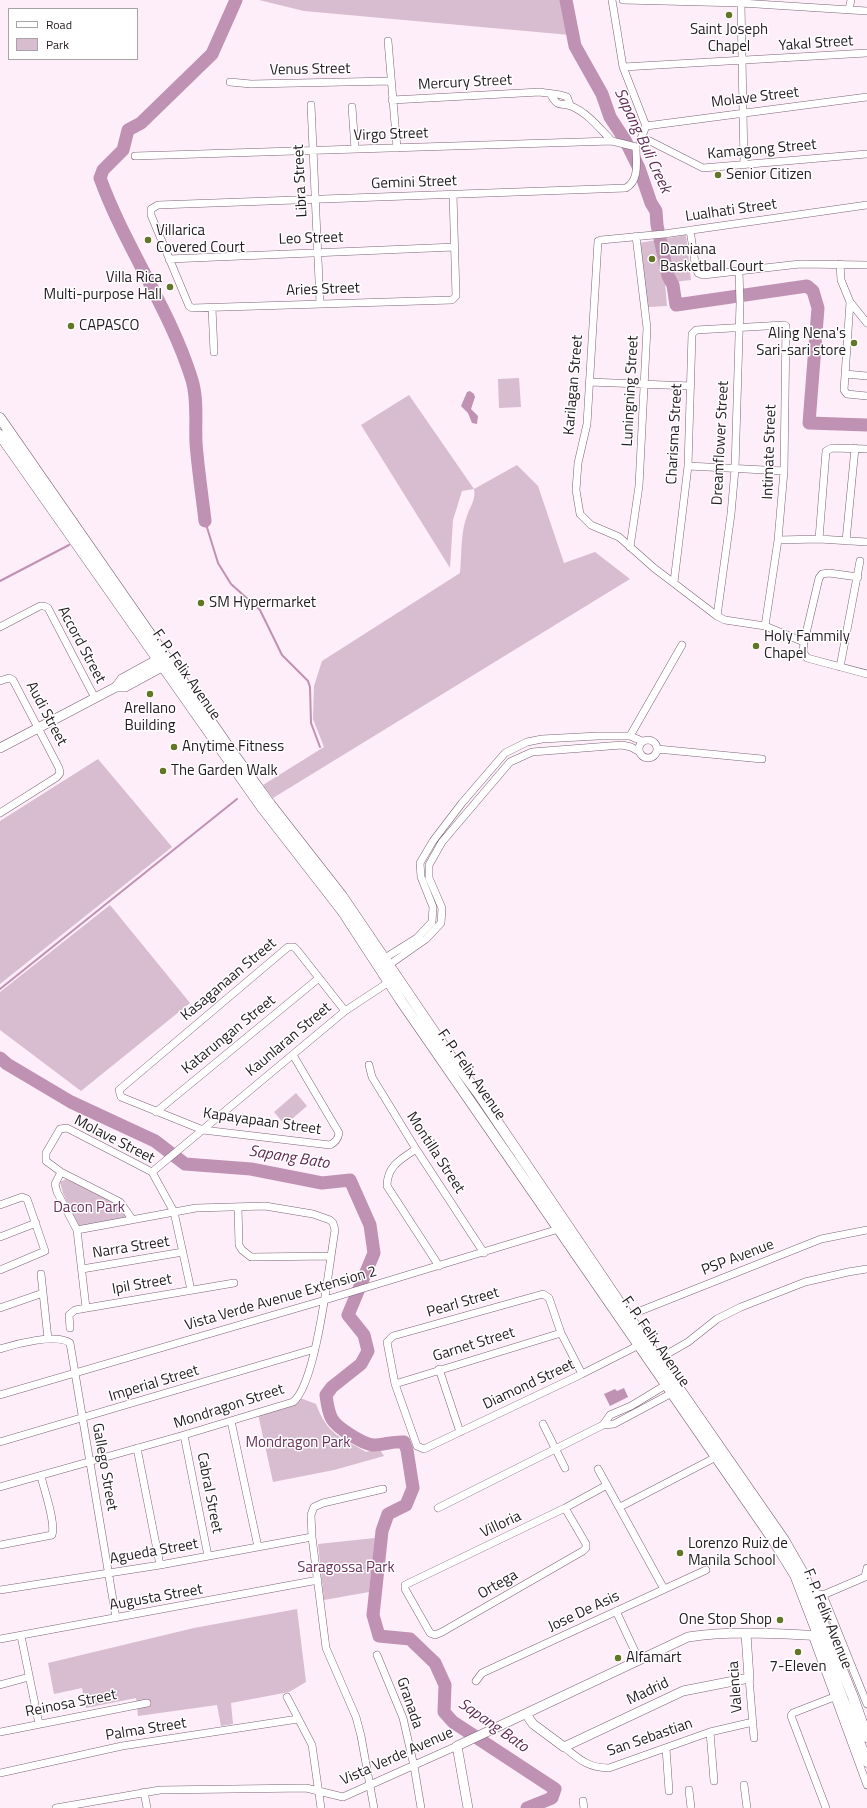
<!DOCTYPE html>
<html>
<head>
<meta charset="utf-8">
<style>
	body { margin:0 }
	#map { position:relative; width:867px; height:1808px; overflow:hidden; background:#feeef9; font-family:"Titillium Web",sans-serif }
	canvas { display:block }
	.legend { position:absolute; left:8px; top:8px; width:130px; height:52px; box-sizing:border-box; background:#fff; border:1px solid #a7a3a6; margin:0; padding:5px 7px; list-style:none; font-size:12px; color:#241a21 }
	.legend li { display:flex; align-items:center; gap:8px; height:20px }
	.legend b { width:20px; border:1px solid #a7a3a6 }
</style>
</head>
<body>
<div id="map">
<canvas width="867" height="1808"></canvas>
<ul class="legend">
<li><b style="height:5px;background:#fff"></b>Road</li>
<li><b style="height:11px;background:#d8bcd0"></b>Park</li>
</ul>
</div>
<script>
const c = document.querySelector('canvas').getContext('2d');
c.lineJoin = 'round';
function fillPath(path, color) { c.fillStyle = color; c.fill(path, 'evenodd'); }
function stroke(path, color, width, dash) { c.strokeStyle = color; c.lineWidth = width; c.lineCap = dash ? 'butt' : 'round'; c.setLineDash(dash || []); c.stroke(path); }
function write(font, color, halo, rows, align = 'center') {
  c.font = font + ' "Titillium Web",sans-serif'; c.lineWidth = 3; c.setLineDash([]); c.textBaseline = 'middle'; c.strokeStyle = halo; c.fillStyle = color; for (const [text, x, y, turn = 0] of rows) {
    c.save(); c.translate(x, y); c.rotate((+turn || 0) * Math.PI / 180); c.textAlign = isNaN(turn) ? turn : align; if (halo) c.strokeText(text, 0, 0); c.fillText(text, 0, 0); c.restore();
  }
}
const green = new Path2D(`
	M259,0H563L570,35L304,11Z
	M686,235L691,280L665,283L667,306L648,307L639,243Z
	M519,378L521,407L499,408L498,379Z
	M409,395L474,489L462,491L453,520L450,568L361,425Z
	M517,465L538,486L564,563L595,552L630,579L273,798L263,785L324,747L313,719L314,686L322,661L460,573C462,554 460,532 468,513C471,506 476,498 474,489Z
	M98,759L172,847L0,984V821Z
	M110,905L190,1003L81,1091L0,1030V992Z
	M296,1093L307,1106L285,1125L274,1112Z
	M66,1179L116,1203L128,1217L79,1228L63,1193L60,1182Z
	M300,1398L316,1404C327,1434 340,1437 366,1452L379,1448L384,1456L334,1470L273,1482L258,1414Z
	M375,1538L369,1592L324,1600L318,1544Z
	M297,1609L306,1682L289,1692L231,1703L233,1724L221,1726L217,1705L138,1716L136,1698L86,1708L82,1688L54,1694L48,1663L194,1628Z`);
const water = new Path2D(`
	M470,391L474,394L475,397L471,409L478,416L477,424L472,423L468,413L461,406L467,392Z
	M624,1388L628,1397L610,1406L604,1394L615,1389L617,1391Z`);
const stream = new Path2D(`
	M205,521L218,563L231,584L260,610L282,655L308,681L310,687L311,723L320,747
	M0,581L69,545
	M0,989L237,799`);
const river = new Path2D(`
	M566,0L575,46L602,94L610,117L625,140L639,168L651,203L656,211L657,225L668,276L673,285L676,305L807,286L813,291L818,308L809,423L867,425
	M205,521C202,495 198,469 196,443C195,422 198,400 192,380C170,309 125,247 100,178L103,170L123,150L128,130L141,123L212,54L236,0
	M0,1058L7,1064L71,1102L155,1141L185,1164L251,1169L322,1183L350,1180L370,1225L374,1253L348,1315L364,1335L368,1351L361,1364L332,1387L326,1395C327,1403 328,1412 332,1419C337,1428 363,1444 373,1445C384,1445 393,1441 404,1442L407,1450L413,1488L406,1505L388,1514L382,1531L373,1615L379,1636L410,1639L435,1663L445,1685L444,1712L453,1722L555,1789L552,1798L527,1808`);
const minor = new Path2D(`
	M612,0L623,67L646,126L640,141
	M623,0L741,3L867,11
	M741,3L744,165
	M849,9L851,0
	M388,41L397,148
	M623,67L867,53
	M230,82L251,84L391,81
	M551,95C559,109 561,102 571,106C588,113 600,129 612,141
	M392,100L540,92C550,94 558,93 567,97L570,105
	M311,105L320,303
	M352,107L355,149
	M646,126L867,97
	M642,137L703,168L867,154
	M135,156L612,141L636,147
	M453,194L456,296L452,300L192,308L189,306L151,215V209L158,205C314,200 470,193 626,188C640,180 636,161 636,147
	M867,205L664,234L601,240L598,241L587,424L578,463L576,490L580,514L591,525L619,537L654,568L717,616L725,620L765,626L804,642L803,652L807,658L867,674
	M690,230L696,269L698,273L703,275L800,264L867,265
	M169,259L455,247
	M840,264L841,280L850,302L867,323
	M850,302L844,390L847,394L867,396
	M212,308L214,352
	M845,374L867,376
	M589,382L691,386
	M688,466L784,471
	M819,539L826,451L832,448L867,449
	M778,540L819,539L867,542
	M846,541L855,448
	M630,547L639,486L647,328L636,236
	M674,582L688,466L692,334L696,330L784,325L786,326L784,471L778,540L765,626
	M717,616L731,514L735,469L740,303L739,271
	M0,627L40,606H44L48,608L95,698
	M804,642L819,578L822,574L829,573L858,577
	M840,667L860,561
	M0,681L9,678L13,680L59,768L60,773L57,777L0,813
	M630,736L682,645
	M639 749a9 9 0 1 1 18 0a9 9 0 1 1-18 0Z
	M657,749L762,759
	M382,960L417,938L432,922L433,907L421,877L420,863L433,841L462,803L505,753L527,742L542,739L598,736H630L642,741
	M386,967L426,939L441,923L442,908L429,878V865L442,842L510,762L532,752L622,745L631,747L638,751
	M293,1055L339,1133C338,1139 336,1142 330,1145L203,1130L121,1097L119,1090L288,947H294L297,950L345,1011
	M369,1065L372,1077L416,1149L484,1253
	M156,1112L319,978
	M416,1149C401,1159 387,1166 387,1186L439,1266
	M61,1172L55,1184L57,1192L77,1230L86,1308
	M152,1172L345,1011L392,980
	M0,1205L22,1197L27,1199L45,1251L0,1270
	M238,1207L239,1245L242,1250L251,1257L331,1256
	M132,1219L120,1202L61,1172L46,1161V1153L60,1129L67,1128L152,1172L174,1212L191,1290
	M0,1237L36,1223
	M82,1269L183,1252
	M41,1274L48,1339
	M0,1308L43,1293
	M625,1317L821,1239L867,1230
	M70,1328L69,1315L75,1310L234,1283
	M0,1349C15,1344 57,1333 70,1343L116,1618
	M655,1361L688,1342L717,1319L741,1307L805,1282L848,1272L867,1269
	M439,1369L460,1432
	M582,1374L561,1333L549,1298L543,1294L393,1336L387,1342L395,1384L417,1446L424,1449L582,1374L643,1343
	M395,1384L561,1333
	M0,1395L325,1300L562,1228
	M231,1421L258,1547
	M543,1424L565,1468
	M603,1425L610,1415L631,1406L669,1383
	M184,1435L208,1556
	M0,1442L315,1349
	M137,1448L160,1565
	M598,1469L664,1589
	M0,1487L184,1435L293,1402C317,1383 329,1264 335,1230L333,1223L330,1220L313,1214L265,1206L196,1208L77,1230
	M620,1507L720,1455
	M438,1508L603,1425L614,1424L672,1393
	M565,1508L586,1544V1548L583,1551L442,1632L435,1635L430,1633L405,1589V1585L565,1508L607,1485
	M0,1545L52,1535C56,1522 44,1490 41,1476
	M0,1590L160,1565L312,1537
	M811,1592L823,1595L867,1704
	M823,1595L865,1577L867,1568
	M616,1611L639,1660
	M812,1635L867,1785
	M21,1636L39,1724
	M0,1639L318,1580
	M377,1655L403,1718L414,1766L421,1808
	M749,1678L754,1738
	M476,1681L482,1673L706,1570
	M0,1685L29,1677
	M287,1697L312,1745L321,1808
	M0,1732L147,1703
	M710,1732L714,1781
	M564,1747C579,1759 588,1768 609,1768L710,1732L753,1722
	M666,1748L669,1791
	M0,1773L122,1746L298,1719
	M744,1785L747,1808
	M689,1790L691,1808
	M144,1792L147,1808
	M583,1801L584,1808
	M56,1808L160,1790L306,1788L343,1797L457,1746
	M374,1808L361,1736L356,1717L326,1648L312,1537L311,1515L314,1507L323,1503L383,1489
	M826,1808L791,1716L793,1713L834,1697`);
const tertiary = new Path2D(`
	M116,687H125L169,663
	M0,748L116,687L122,679L164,656
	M526,1714L533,1724L564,1747L683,1691L749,1678L746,1634
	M468,1808L457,1746L688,1637C733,1630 780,1634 825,1636`);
const secondary = new Path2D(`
	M0,418L230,749L270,804L342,896L454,1061L478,1093L628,1315L784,1540L804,1575L853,1697L867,1737
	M0,435L263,809L343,912L401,1001L772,1538L795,1575L867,1762`);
const markers = [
	[729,15,4,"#637625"],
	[718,175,4,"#637625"],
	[148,240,4,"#637625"],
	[652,259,4,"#637625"],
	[170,287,4,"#637625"],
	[71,326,4,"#637625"],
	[854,343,4,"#637625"],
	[201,603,4,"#637625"],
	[756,646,4,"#637625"],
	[150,694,4,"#637625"],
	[174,747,4,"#637625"],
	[163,771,4,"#637625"],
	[680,1553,4,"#637625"],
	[780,1620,4,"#637625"],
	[798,1652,4,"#637625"],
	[618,1658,4,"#637625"]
];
const poiNames = [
	["Saint Joseph",729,30,"center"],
	["Chapel",729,47,"center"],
	["Senior Citizen",726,175],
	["Villarica",156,231],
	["Covered Court",156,248],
	["Damiana",660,250],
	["Basketball Court",660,267],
	["Villa Rica",162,278,"right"],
	["Multi-purpose Hall",162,295,"right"],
	["CAPASCO",79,326],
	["Aling Nena's",846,334,"right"],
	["Sari-sari store",846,351,"right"],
	["SM Hypermarket",209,603],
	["Holy Fammily",764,637],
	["Chapel",764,654],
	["Arellano",150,709,"center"],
	["Building",150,726,"center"],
	["Anytime Fitness",182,747],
	["The Garden Walk",171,771],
	["Lorenzo Ruiz de",688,1544],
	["Manila School",688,1561],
	["One Stop Shop",772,1620,"right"],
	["Alfamart",626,1658],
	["7-Eleven",798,1667,"center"]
];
const streetNames = [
	["Yakal Street",816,44,-4],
	["Venus Street",310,70,-1],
	["Mercury Street",465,83,-3],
	["Molave Street",755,98,-7],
	["Virgo Street",391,135,-2],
	["Kamagong Street",762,150,-5],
	["Libra Street",301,181,-93],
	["Gemini Street",414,183,-2],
	["Lualhati Street",731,211,-8],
	["Leo Street",311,239,-2],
	["Aries Street",323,290,-2],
	["Karilagan Street",574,385,-85],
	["Luningning Street",631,391,-87],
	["Charisma Street",675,434,-87],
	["Dreamflower Street",721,443,-87],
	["Intimate Street",770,452,-88],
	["Accord Street",81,645,62],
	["F. P. Felix Avenue",186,675,55],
	["Audi Street",46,714,62],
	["Kasaganaan Street",229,980,-40],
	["Katarungan Street",229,1035,-39],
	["Kaunlaran Street",289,1040,-40],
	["F. P. Felix Avenue",471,1075,55],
	["Kapayapaan Street",262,1122,8],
	["Molave Street",114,1140,27],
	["Montilla Street",435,1153,57],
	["Narra Street",131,1248,-9],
	["PSP Avenue",738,1258,-21],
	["Ipil Street",142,1285,-10],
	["Vista Verde Avenue Extension 2",281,1299,-16],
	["Pearl Street",463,1303,-16],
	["F. P. Felix Avenue",655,1342,55],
	["Garnet Street",474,1345,-17],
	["Imperial Street",154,1384,-17],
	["Diamond Street",529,1385,-25],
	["Mondragon Street",229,1407,-18],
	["Gallego Street",104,1467,80],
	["Cabral Street",209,1493,79],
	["Villoria",501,1525,-25],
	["Agueda Street",154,1552,-10],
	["Ortega",498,1585,-30],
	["Augusta Street",156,1598,-10],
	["Jose De Asis",584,1612,-25],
	["F. P. Felix Avenue",827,1619,68],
	["Valencia",736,1687,-94],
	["Madrid",648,1692,-25],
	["Granada",409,1703,71],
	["Reinosa Street",71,1704,-11],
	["Palma Street",146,1730,-9],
	["San Sebastian",650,1738,-19],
	["Vista Verde Avenue",397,1757,-24]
];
const parkNames = [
	["Dacon Park",89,1208],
	["Mondragon Park",298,1443],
	["Saragossa Park",346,1568]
];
const waterNames = [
	["Sapang Buli Creek",642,141,65],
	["Sapang Bato",289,1158,9],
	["Sapang Bato",493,1726,35]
];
fillPath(green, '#d8bcd0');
fillPath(water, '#bf91b2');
stroke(stream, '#bf91b2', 2);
stroke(river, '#bf91b2', 13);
stroke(minor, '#7b6475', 8);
stroke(tertiary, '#7b6475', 10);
stroke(secondary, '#7b6475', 11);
stroke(minor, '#fff', 7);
stroke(tertiary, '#fff', 9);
stroke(secondary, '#fff', 10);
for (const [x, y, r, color] of markers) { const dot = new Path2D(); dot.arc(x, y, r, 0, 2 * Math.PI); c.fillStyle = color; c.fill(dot); stroke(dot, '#fff', 1.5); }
write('15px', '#241a21', '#fff', poiNames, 'left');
write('15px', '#241a21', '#fff', streetNames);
write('15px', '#6b325e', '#fff', parkNames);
write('italic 16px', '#622a56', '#fff', waterNames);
</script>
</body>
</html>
